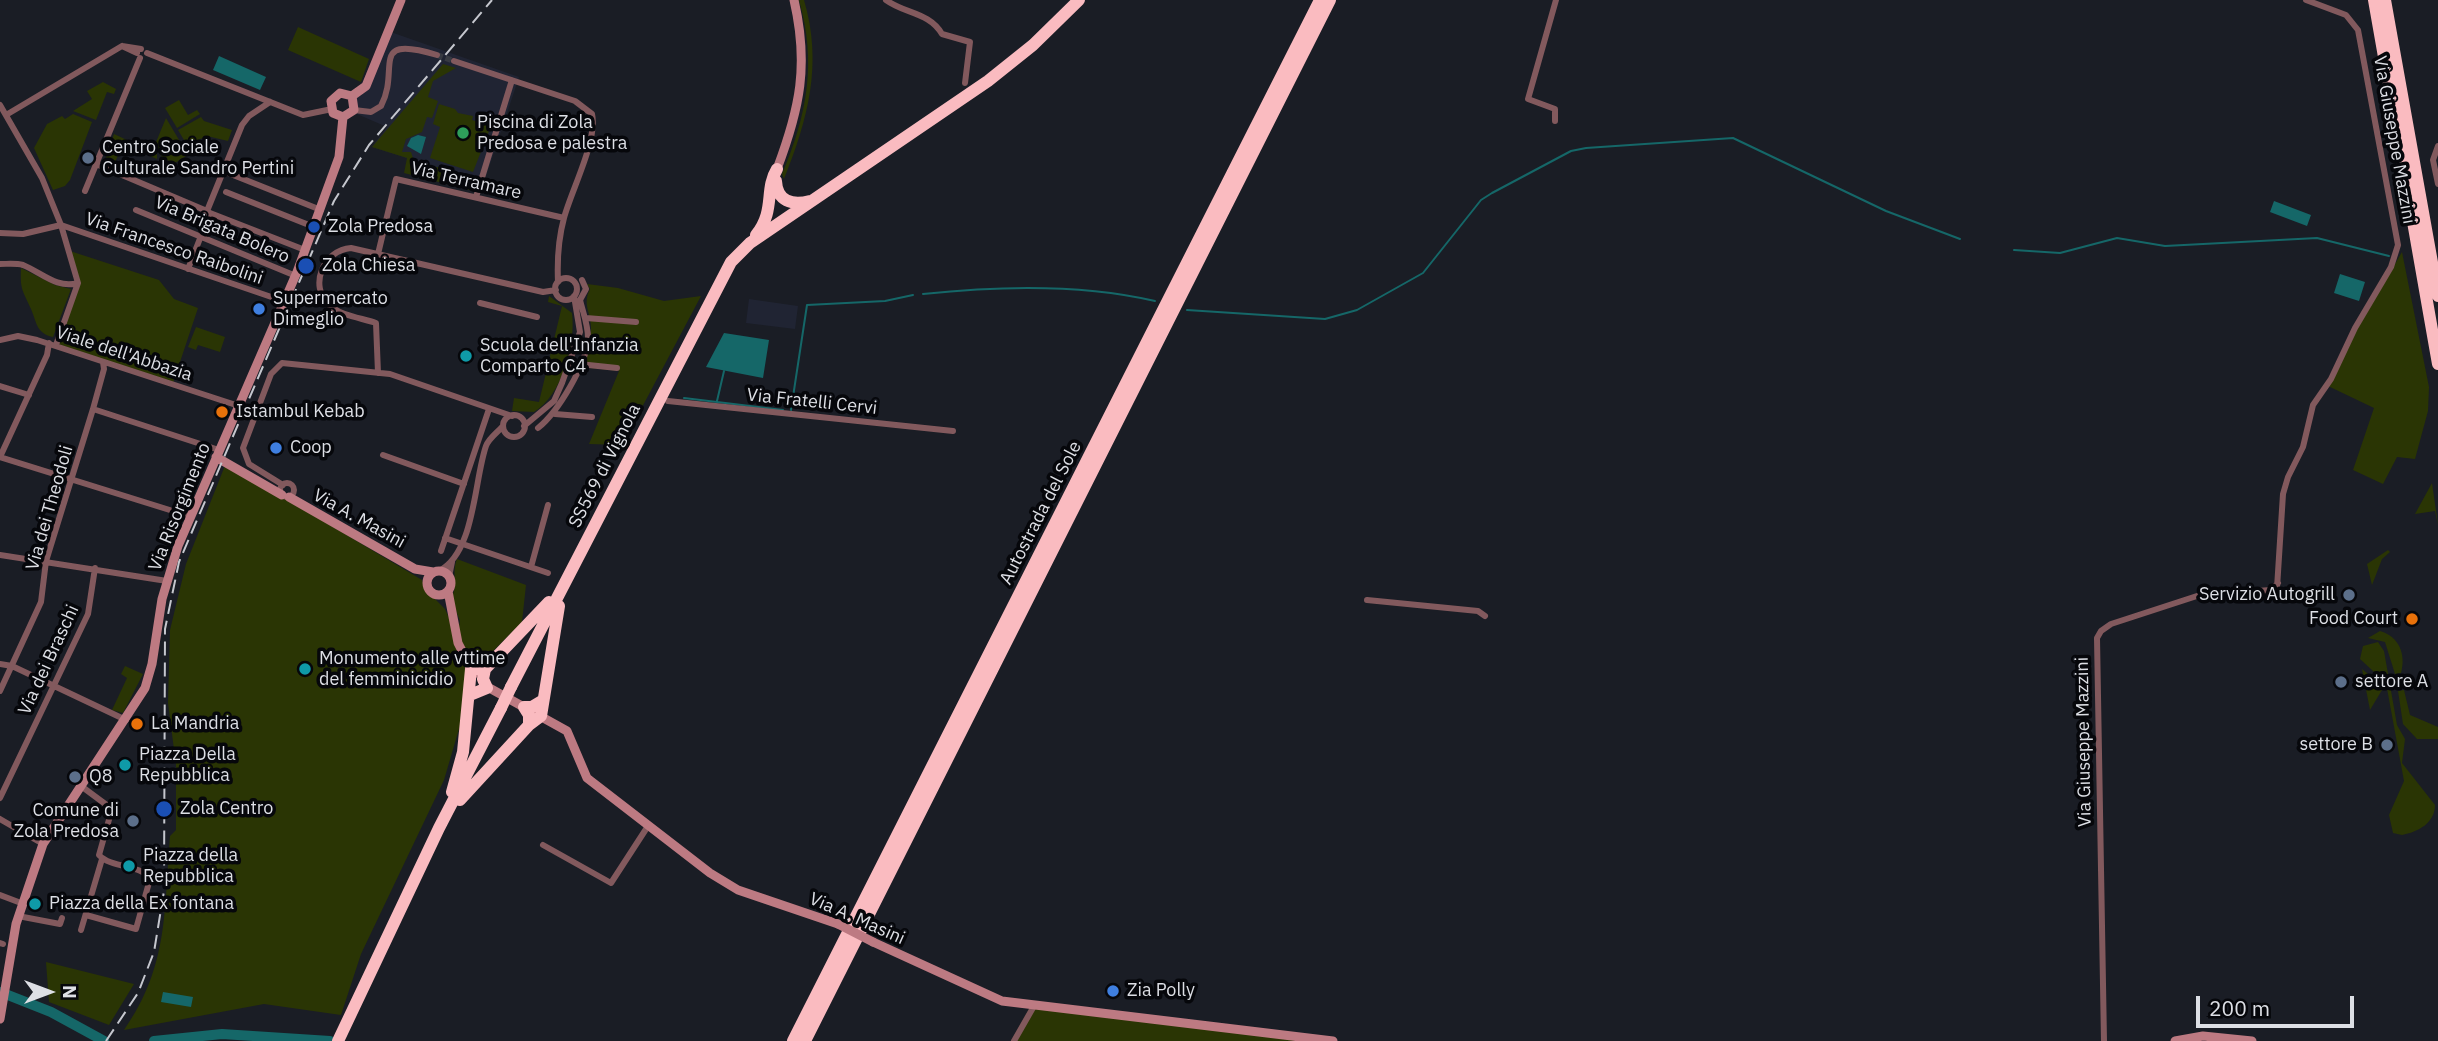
<!DOCTYPE html>
<html>
<head>
<meta charset="utf-8">
<style>
	body { margin:0 }
	#map { position:relative; width:2438px; height:1041px; overflow:hidden; background:#1a1d25; font-family:"IBM Plex Sans",sans-serif }
	canvas { display:block }
	.north { position:absolute; left:14px; top:957px; width:70px; height:70px; -webkit-text-stroke:5px #06070b; paint-order:stroke; rotate:90deg; font-size:19px; font-weight:700; line-height:28px; text-align:center; color:#dddfe5 }
	.north::after { content:''; display:block; margin:auto; width:24px; height:32px; background:#dddfe5; clip-path:polygon(50% 0,100% 100%,50% 72%,0 100%) }
	.scale { position:absolute; left:2196px; top:996px; width:158px; height:32px; box-sizing:border-box; border:4px solid #dddfe5; border-top:0; padding-left:9px; font-size:21px; line-height:24px; white-space:nowrap; color:#dddfe5; -webkit-text-stroke:5px #06070b; paint-order:stroke }
</style>
</head>
<body>
<div id="map">
<canvas width="2438" height="1041"></canvas>
<div class="north">N</div>
<div class="scale">200 m</div>
</div>
<script>
const c = document.querySelector('canvas').getContext('2d');
c.lineJoin = 'round';
function fillPath(path, color) { c.fillStyle = color; c.fill(path, 'evenodd'); }
function stroke(path, color, width, dash) { c.strokeStyle = color; c.lineWidth = width; c.lineCap = dash ? 'butt' : 'round'; c.setLineDash(dash || []); c.stroke(path); }
function write(font, color, halo, rows, align = 'center') {
  c.font = font + ' "IBM Plex Sans",sans-serif'; c.lineWidth = 7; c.setLineDash([]); c.textBaseline = 'middle'; c.strokeStyle = halo; c.fillStyle = color; for (const [text, x, y, turn = 0] of rows) {
    c.save(); c.translate(x, y); c.rotate((+turn || 0) * Math.PI / 180); c.textAlign = isNaN(turn) ? turn : align; if (halo) c.strokeText(text, 0, 0); c.fillText(text, 0, 0); c.restore();
  }
}
const built = new Path2D(`
	M385,30L519,77L484,182L372,147L387,127L350,111Z
	M749,299L798,306L795,329L746,323Z`);
const green = new Path2D(`
	M799,0H804C823,64 808,119 784,179L782,174C807,115 817,63 799,0Z
	M298,27L369,59L361,82L288,50Z
	M443,64L456,68L433,81L428,97L438,101L432,118L427,117L422,132L406,139L402,152H411L414,161L478,178L474,191L404,173L407,158L372,147Z
	M103,82L116,89L114,94L107,92L96,120L73,111L92,99L87,91Z
	M179,100L188,115L197,110L200,114L177,128L165,108Z
	M439,104L455,109L458,113L473,116L472,120L491,126L473,172L430,158L440,127L433,124Z
	M73,114L92,122L70,180L65,186L53,190L34,148L47,124L62,116L65,119Z
	M201,117L204,121L232,130L228,141L207,136L187,145L178,130Z
	M166,118L188,155L175,163L164,159L154,147Z
	M114,134L157,154V159L123,144L113,167L104,164Z
	M70,251L159,280L174,299L198,308L173,383L58,344L77,291Z
	M2402,252L2429,387L2428,411L2415,459L2397,457L2383,484L2353,470L2374,408L2328,386L2353,336Z
	M21,268L55,285L71,289L53,337C35,333 37,321 30,307C22,289 20,289 21,268Z
	M587,284L618,288L664,301L701,296L622,445L589,444L619,371L580,367C584,355 591,341 591,328C591,312 582,305 590,289Z
	M549,296L572,313C576,344 562,395 534,412L512,411L514,398L539,402L562,306L548,302Z
	M196,327L225,337L220,352L198,345L196,350L188,347Z
	M226,463L422,580L425,589L445,609L471,667L461,722L444,780L361,954L341,1015L264,1004L124,1030C169,966 164,909 170,836L176,830V765L168,703L170,630L186,564Z
	M2432,483L2438,525L2435,511L2415,514Z
	M2388,550L2390,552L2382,559L2372,585L2367,564Z
	M457,559L526,585L522,622L481,663H474L457,636L460,621L451,598C459,586 451,573 457,559Z
	M2380,631C2400,637 2406,655 2401,673L2395,674L2385,642L2368,638Z
	M2378,642L2384,651L2397,725L2405,739L2402,763L2435,805C2435,823 2418,832 2402,835L2393,833L2389,815L2404,781L2386,683L2360,659L2363,646Z
	M125,666L143,674L123,713L112,710L127,678L121,674Z
	M2362,669L2382,685V690L2370,710Z
	M2404,690L2410,715L2438,727V739H2417L2403,724L2398,691Z
	M46,962L134,984L109,1025L49,1002Z
	M1032,1004L1322,1041H1011Z`);
const water = new Path2D(`
	M219,56L266,77L260,90L213,70Z
	M418,135L426,137L421,154L407,146L411,138Z
	M2274,201L2311,215L2307,226L2270,212Z
	M2340,274L2365,282L2359,301L2334,293Z
	M724,333L769,340L763,378L706,367Z
	M163,992L193,997L191,1007L161,1002Z`);
const stream = new Path2D(`
	M2014,250L2060,253L2117,238L2165,246L2317,238L2389,256
	M923,294C997,286 1082,284 1155,301
	M1187,310L1325,319L1357,310L1423,273L1481,200L1492,193L1571,151L1586,148L1733,138L1886,211L1960,239
	M684,398L783,410
	M717,401L724,371
	M791,410L807,305L885,301L913,295`);
const river = new Path2D(`
	M0,992L51,1012L104,1041
	M154,1041L222,1034L330,1041`);
const streetTunnel = new Path2D(`
	M437,55L454,61`);
const street = new Path2D(`
	M886,0C905,14 929,12 942,34L970,42L965,83
	M137,53L122,46L141,49
	M147,53L303,115L332,109
	M454,61L575,101L592,114C598,140 571,191 564,218C558,240 557,259 558,282
	M0,105L42,178L61,225L286,302
	M354,110L371,112L381,106C401,69 367,34 437,55
	M6,115L122,46
	M1555,121V109L1528,99L1556,0
	M2438,146L2433,160L2438,184
	M96,164L207,211
	M223,171L321,210
	M85,191L140,58
	M226,192L314,227
	M476,197L512,80
	M136,210L296,276
	M210,213L305,250
	M0,233L23,234L61,225L78,283L56,345
	M378,254L396,179L564,218
	M0,264C8,264 16,263 23,265C42,273 57,289 78,283
	M188,269L210,213L207,211L242,125L249,116L270,102
	M555 289a11 11 0 1 1 22 0a11 11 0 1 1-22 0Z
	M480,303L537,317
	M586,318L636,322
	M0,340L18,336L37,340L239,406
	M579,364L617,368
	M378,373L376,323C362,318 341,316 329,305C308,285 324,250 351,248L543,292L556,290
	M0,386L29,395
	M668,401L953,431
	M93,409L219,450
	M555,414L592,417
	M503 426a11 11 0 1 1 22 0a11 11 0 1 1-22 0Z
	M524,426L554,401L562,383L580,332L574,296
	M538,428C558,412 587,364 588,338C588,324 583,313 580,300L586,289L582,280
	M383,455L464,484
	M0,457L189,516
	M0,457L47,355L49,343
	M280 490a7 7 0 1 1 14 0a7 7 0 1 1-14 0Z
	M283,485L249,464L243,448L271,374L282,363L390,374L512,416
	M445,538L548,573
	M441,551L489,409
	M0,555L167,581
	M531,567L548,505
	M439,571C475,553 474,480 486,446C489,438 497,433 503,426
	M449,577L452,562
	M2277,588L2283,494L2288,477L2303,447L2313,405L2331,379L2355,328L2391,267L2398,245L2358,30L2346,15L2306,0
	M1367,600L1478,611L1485,616
	M0,664L12,666L126,720
	M0,691L41,602L46,561L93,409L104,369L103,362
	M81,786L112,809L99,855C112,869 142,864 150,879L136,929L86,915
	M0,798L88,614L95,568
	M0,819L43,844
	M543,845L611,883L648,826
	M0,895L21,903
	M18,916L60,924L62,918
	M81,930L102,859
	M0,943L3,944
	M1014,1041L1034,1006
	M2104,1041L2097,638L2101,631L2111,624L2200,595L2271,590L2278,583`);
const secondary = new Path2D(`
	M352,96L366,86L401,0
	M343,117L333,113L331,101L340,93L352,96
	M343,117L354,110L352,96
	M777,169C800,108 809,65 794,0
	M216,457L282,495
	M289,497L415,569L433,572
	M427 583a12 12 0 1 1 24 0a12 12 0 1 1-24 0Z
	M448,591L458,643L474,674
	M484,685L567,731L587,778L710,873L738,890L838,924
	M873,942L1002,1001L1333,1041
	M0,1019L16,924L43,844L145,688L152,664L162,599L178,546L297,272L339,157L343,117
	M2175,1041L2203,1036L2252,1041`);
const highway = new Path2D(`
	M2374,0L2438,364
	M2385,0L2438,296
	M776,181C777,201 792,206 810,201
	M756,235C776,210 764,190 777,169
	M511,687L731,262L750,243L988,81L1033,45L1079,0
	M470,695L487,688L483,679L485,669L549,602
	M529,725L541,716L559,606
	M452,792L463,752L471,669H485
	M460,800L529,725V715L524,707H532L542,701
	M338,1041L439,828L501,708
	M793,1041L1320,0
	M805,1041L1330,0`);
const rail = new Path2D(`
	M106,1041L138,993L154,952L164,891L165,629L179,562L334,201L369,145L492,0`);
const secondaryBridge = new Path2D(`
	M838,924L873,942`);
const highwayBridge = new Path2D(`
	M501,708L511,687`);
const markers = [
	[463,133,7,"#2e9e5b"],
	[88,158,7,"#5c6f8a"],
	[314,227,7,"#1a4fb4"],
	[306,266,9,"#1a4fb4"],
	[259,309,7,"#3f7fe0"],
	[466,356,7,"#0f9aa8"],
	[222,412,7,"#e8710a"],
	[276,448,7,"#3f7fe0"],
	[2349,595,7,"#5c6f8a"],
	[2412,619,7,"#e8710a"],
	[305,669,7,"#0f9aa8"],
	[2341,682,7,"#5c6f8a"],
	[137,724,7,"#e8710a"],
	[2387,745,7,"#5c6f8a"],
	[125,765,7,"#0f9aa8"],
	[75,777,7,"#5c6f8a"],
	[164,809,9,"#1a4fb4"],
	[133,821,7,"#5c6f8a"],
	[129,866,7,"#0f9aa8"],
	[35,904,7,"#0f9aa8"],
	[1113,991,7,"#3f7fe0"]
];
const poiNames = [
	["Piscina di Zola",477,123],
	["Predosa e palestra",477,144],
	["Centro Sociale",102,148],
	["Culturale Sandro Pertini",102,169],
	["Zola Predosa",328,227],
	["Zola Chiesa",322,266],
	["Supermercato",273,299],
	["Dimeglio",273,320],
	["Scuola dell'Infanzia",480,346],
	["Comparto C4",480,367],
	["Istambul Kebab",236,412],
	["Coop",290,448],
	["Servizio Autogrill",2335,595,"right"],
	["Food Court",2398,619,"right"],
	["Monumento alle vttime",319,659],
	["del femminicidio",319,680],
	["settore A",2355,682],
	["La Mandria",151,724],
	["settore B",2373,745,"right"],
	["Piazza Della",139,755],
	["Repubblica",139,776],
	["Q8",89,777],
	["Zola Centro",180,809],
	["Comune di",119,811,"right"],
	["Zola Predosa",119,832,"right"],
	["Piazza della",143,856],
	["Repubblica",143,877],
	["Piazza della Ex fontana",49,904],
	["Zia Polly",1127,991]
];
const streetNames = [
	["Via Giuseppe Mazzini",2394,140,80],
	["Via Terramare",466,181,13],
	["Via Brigata Bolero",222,230,23],
	["Via Francesco Raibolini",174,249,19],
	["Viale dell'Abbazia",124,354,18],
	["Via Fratelli Cervi",812,402,6],
	["SS569 di Vignola",605,466,-63],
	["Via Risorgimento",180,507,-68],
	["Via dei Theodoli",50,508,-74],
	["Autostrada del Sole",1041,513,-63],
	["Via A. Masini",359,519,29],
	["Via dei Braschi",49,660,-65],
	["Via Giuseppe Mazzini",2084,742,-91],
	["Via A. Masini",857,919,24]
];
fillPath(built, '#202433');
fillPath(green, '#2a3504');
fillPath(water, '#156768');
stroke(stream, '#156768', 2);
stroke(river, '#156768', 10);
stroke(streetTunnel, '#373a42', 6, [6, 3]);
stroke(street, '#82595d', 6);
stroke(secondary, '#bd7a82', 9);
stroke(highway, '#fabbc0', 12);
stroke(rail, '#c5c7ce', 2, [14, 7]);
stroke(secondaryBridge, '#bd7a82', 9);
stroke(highwayBridge, '#fabbc0', 12);
for (const [x, y, r, color] of markers) { const dot = new Path2D(); dot.arc(x, y, r, 0, 2 * Math.PI); c.fillStyle = color; c.fill(dot); stroke(dot, '#06070b', 2.5); }
write('18px', '#dddfe5', '#06070b', poiNames, 'left');
write('18px', '#dddfe5', '#06070b', streetNames);
</script>
</body>
</html>
